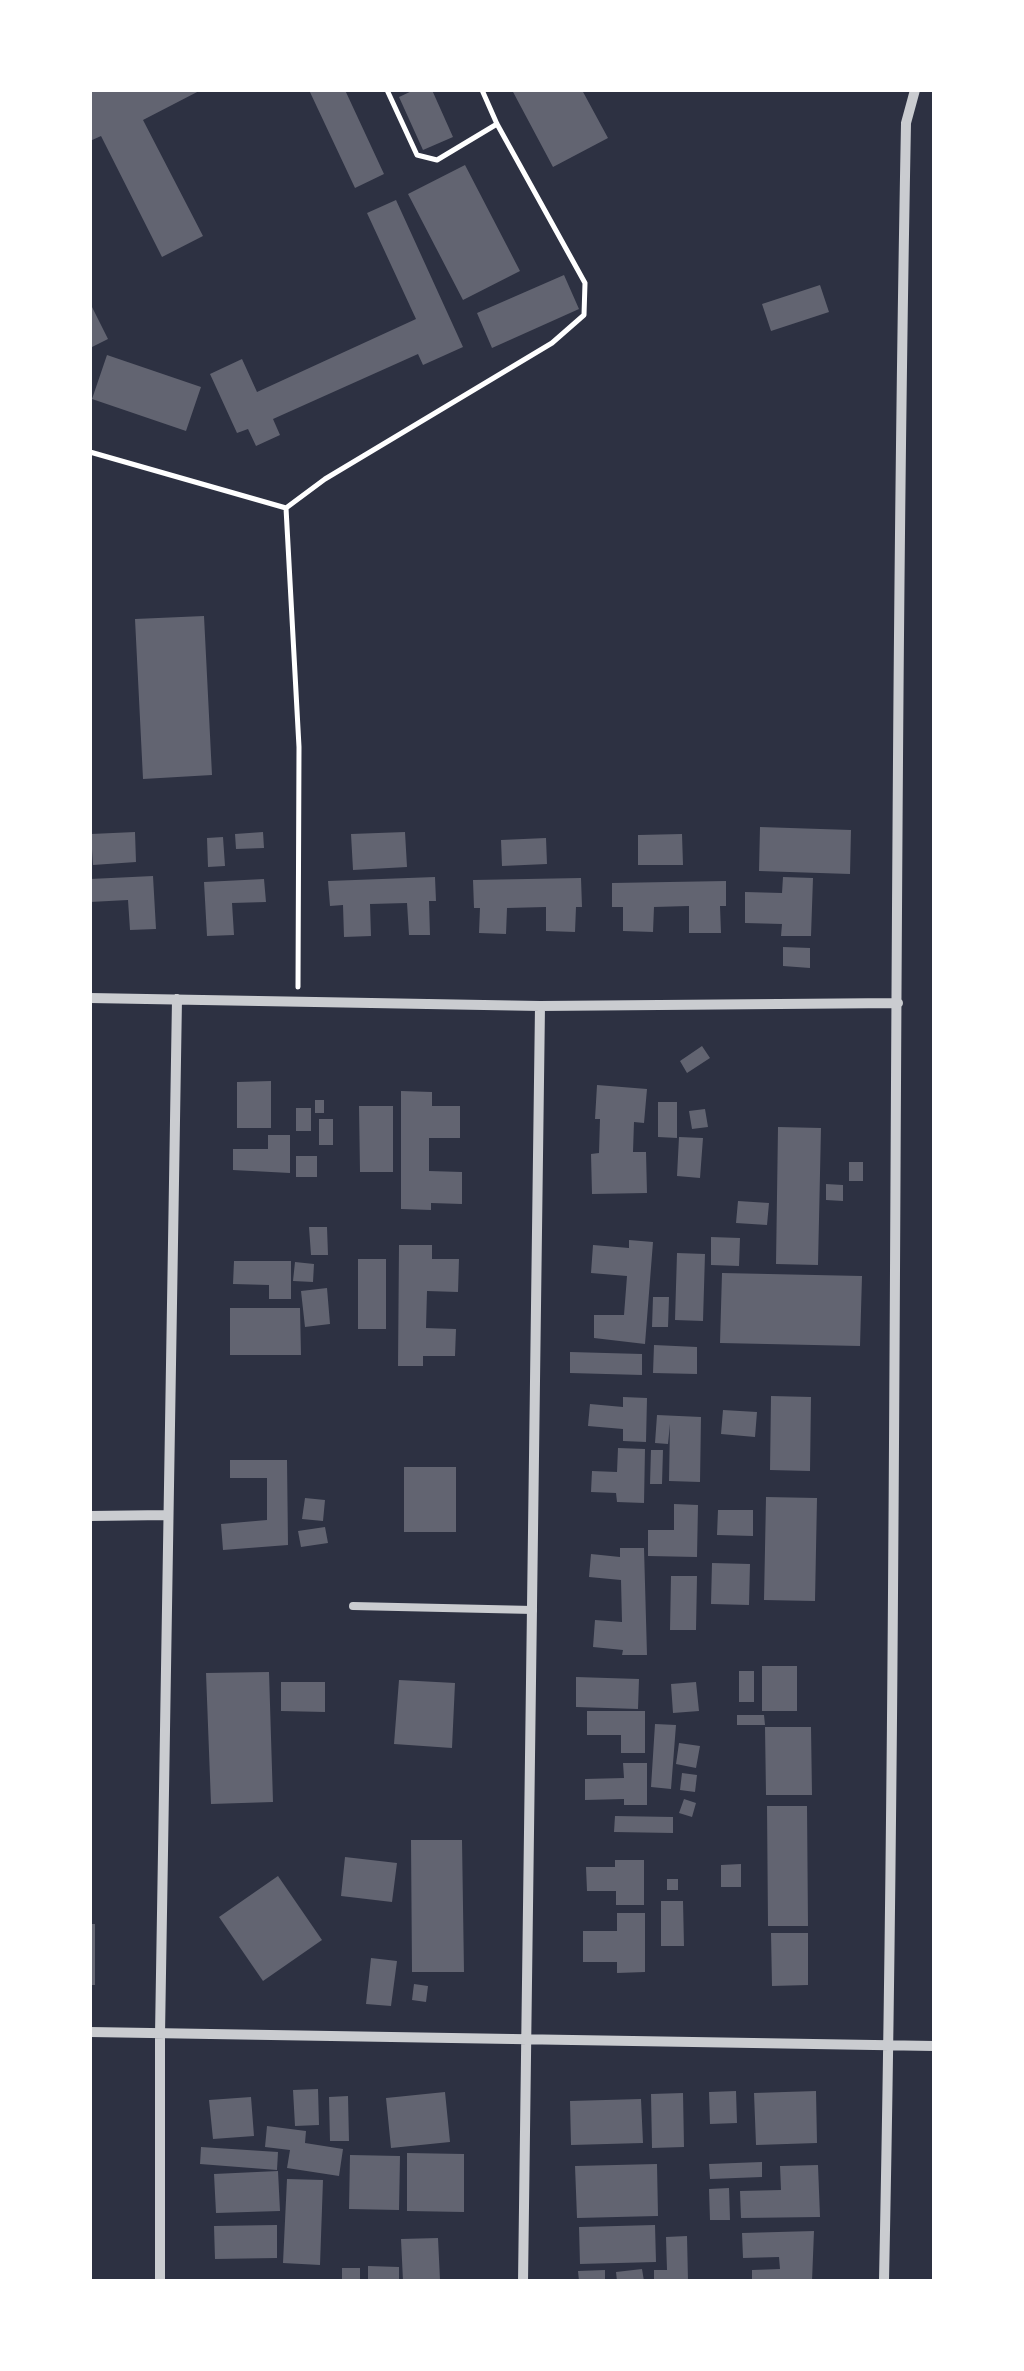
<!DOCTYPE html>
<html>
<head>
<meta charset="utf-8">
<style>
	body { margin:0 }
	#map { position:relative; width:1024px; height:2371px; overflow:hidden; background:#2d3142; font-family:"Public Sans",sans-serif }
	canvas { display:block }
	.frame { position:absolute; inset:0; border:92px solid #fff; pointer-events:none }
</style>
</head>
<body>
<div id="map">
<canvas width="1024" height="2371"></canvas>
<div class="frame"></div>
</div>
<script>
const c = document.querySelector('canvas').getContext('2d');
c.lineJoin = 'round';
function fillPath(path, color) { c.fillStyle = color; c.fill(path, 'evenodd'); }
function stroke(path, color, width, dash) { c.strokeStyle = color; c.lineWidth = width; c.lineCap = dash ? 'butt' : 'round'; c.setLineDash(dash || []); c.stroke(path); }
const building = new Path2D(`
	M90,90H201L143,120L203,236L162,257L101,136L90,141Z
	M309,90H345L384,174L355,188Z
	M414,90H432L453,137L423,150L399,97Z
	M512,90H582L608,138L553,167Z
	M465,165L520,271L463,300L408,194Z
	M396,200L463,347L423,365L418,354L273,419L280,435L256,446L248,429L237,433L210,374L242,359L257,392L416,319L367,213Z
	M564,275L579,309L492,348L477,313Z
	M820,285L829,312L771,331L762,304Z
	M90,303L108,339L90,348Z
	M107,355L201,387L186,431L92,399Z
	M204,616L212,775L143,779L135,619Z
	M760,827L851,830L850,874L759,871Z
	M135,832L136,862L93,865L91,834Z
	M263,832L264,848L236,849L235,834Z
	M405,832L407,867L353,870L351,834Z
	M682,834L683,865H638V835Z
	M223,837L225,866L208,867L207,838Z
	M546,838L547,864L502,866L501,840Z
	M153,876L156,929L130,930L128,900L90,902V879Z
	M435,877L436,901H429L430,935H409L407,903L370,904L371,936L344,937L343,905L330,906L328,881Z
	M783,877L813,878L811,936H781L782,924L745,923V892L782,893Z
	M581,878L582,907H576L575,932L546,931V907L507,908L506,934L479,933L480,908H474L473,880Z
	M264,879L266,902L232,903L234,935L207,936L204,882Z
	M726,881V906H720L721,933H689V906L654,907L653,932L623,931V907H612V883Z
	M783,947L810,948V968L783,966Z
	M702,1046L710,1058L687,1073L680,1061Z
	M271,1081V1128H237V1082Z
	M597,1085L647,1089L644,1123L634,1122L633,1152H646L647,1193L592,1194L591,1154L599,1153L600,1119H595Z
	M401,1091L432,1092V1106H460V1138H429V1171L462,1172V1204L431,1203V1210L401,1209Z
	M315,1100H324V1113H315Z
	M658,1102H677V1138L658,1137Z
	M359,1106H393V1172H360Z
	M296,1108H311V1131H296Z
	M705,1109L708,1127L692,1129L689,1111Z
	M319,1119H333V1145H319Z
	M778,1127L821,1128L818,1265L776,1264Z
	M268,1135H290V1173L233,1170V1149H268Z
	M679,1137L703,1138L700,1178L677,1176Z
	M296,1156H317V1177H296Z
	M849,1162H863V1181H849Z
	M826,1184L843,1185V1201L826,1200Z
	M738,1201L769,1203L767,1225L736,1223Z
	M309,1227H327L328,1255H311Z
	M711,1237L740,1238L739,1266L711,1265Z
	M629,1240L653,1242L645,1344L594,1338V1315H624L627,1276L591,1273L593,1245L629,1248Z
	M399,1245H432V1259H459L458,1292L427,1291L426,1328L456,1329L455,1356H423V1366H398Z
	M677,1253L705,1254L703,1321L675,1320Z
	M358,1259H386V1329H358Z
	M234,1261H291V1299H269V1285L233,1284Z
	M295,1262L314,1264L313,1282L293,1281Z
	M722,1273L862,1276L860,1346L720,1343Z
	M327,1288L330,1324L305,1327L301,1291Z
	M653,1297H669L668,1327H652Z
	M230,1308H300L301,1355H230Z
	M654,1345L697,1347V1374L653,1373Z
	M570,1352L642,1354V1375L570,1373Z
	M771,1396L811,1397L810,1471L770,1470Z
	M623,1397L647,1398L646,1442L623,1441V1429L588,1426L590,1404L623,1407Z
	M723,1410L757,1412L755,1437L721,1434Z
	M657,1415L701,1417L700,1482L669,1481L670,1424L668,1444L655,1443Z
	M618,1448L645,1449L644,1503L617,1502L616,1493L591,1492L592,1471L617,1472Z
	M651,1450H663L662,1484H650Z
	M230,1460H287L288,1545L223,1550L221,1524L267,1520V1478H230Z
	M404,1467H456V1532H404Z
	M766,1497L817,1498L815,1601L764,1600Z
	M305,1498L325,1500L323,1521L302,1519Z
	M674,1504L698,1505L697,1557L648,1556V1530H674Z
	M718,1510H753V1536L717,1535Z
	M325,1527L328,1543L301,1547L298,1531Z
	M620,1548H644L647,1655H622L623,1650L593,1647L595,1620L622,1622L621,1580L589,1577L591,1554L620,1557Z
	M712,1563L750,1564L749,1605L711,1604Z
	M671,1576H697L696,1630H670Z
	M762,1666H797V1711H762Z
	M739,1671H754V1702H739Z
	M269,1672L273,1802L211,1804L206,1673Z
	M576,1677L639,1679L638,1709L576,1707Z
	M399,1680L455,1683L452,1748L394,1744Z
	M281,1682H325V1712L281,1711Z
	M696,1682L699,1711L673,1713L671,1684Z
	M587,1711H645V1753H621V1735H587Z
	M737,1715H764L765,1725H737Z
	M655,1724L676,1725L671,1789L651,1787Z
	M765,1727H811L812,1795H766Z
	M679,1743L700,1746L696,1768L676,1764Z
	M623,1763H647V1805H624V1799L585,1800V1779L624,1778Z
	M682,1773L697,1775L695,1792L680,1790Z
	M684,1799L696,1803L692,1817L679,1813Z
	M767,1806H807L808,1926H768Z
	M615,1816L673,1817V1833L614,1832Z
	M411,1840H462L464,1972H412Z
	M345,1857L397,1863L392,1902L341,1896Z
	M615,1860H644V1905H616V1891H587L586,1867H615Z
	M741,1864V1887H721V1865Z
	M278,1876L322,1940L263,1981L219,1917Z
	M667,1879H678V1890H667Z
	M661,1901H683L684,1946H661Z
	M617,1913H645V1972L617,1973V1962H583V1931H617Z
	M90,1924H95V1985H90Z
	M771,1933H808V1985L772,1986Z
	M371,1958L397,1961L391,2006L366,2004Z
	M414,1984L428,1986L426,2002L412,2000Z
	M318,2089L319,2125L295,2126L293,2090Z
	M736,2091L737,2123L710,2124L709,2092Z
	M816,2091L817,2143L756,2145L754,2093Z
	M445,2092L450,2142L391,2148L386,2098Z
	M683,2093L684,2147L652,2148L651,2094Z
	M348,2096L349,2141H330L329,2097Z
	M251,2097L254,2136L213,2139L209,2100Z
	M641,2099L643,2143L571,2145L570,2101Z
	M267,2126L306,2131L305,2143L343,2149L339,2176L287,2168L290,2150L265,2147Z
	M201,2147L278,2152L277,2170L200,2164Z
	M407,2153L464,2154V2212L407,2211Z
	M350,2155L400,2156L399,2210L349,2209Z
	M762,2162V2177L710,2179L709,2164Z
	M657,2164L658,2216L577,2218L575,2166Z
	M818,2165L820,2217L741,2218L740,2191L781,2190L780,2166Z
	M278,2171L280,2211L216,2213L214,2174Z
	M287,2179L323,2180L320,2265L283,2263Z
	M729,2188L730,2220H710L709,2189Z
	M277,2225V2258L215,2259L214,2226Z
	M655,2225L656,2262L580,2264L579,2227Z
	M814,2231L812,2281H752V2270L780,2269L779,2257L743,2258L742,2233Z
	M687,2236L688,2281H654V2270H667L666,2237Z
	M438,2238L440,2280L403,2281L401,2239Z
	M368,2266L399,2267V2281H368Z
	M342,2268H360V2281H342Z
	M642,2269L644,2281H617L616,2272Z
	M605,2270V2281H579L578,2271Z`);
const path = new Path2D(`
	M387,90L417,155L437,160L497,124
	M90,452L286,508
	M286,508L325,479L552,343L584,315L585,283L497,124L482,90
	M286,508L299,747L298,987`);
const service = new Path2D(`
	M353,1606L533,1610`);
const minor = new Path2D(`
	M90,998L540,1006L898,1003
	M90,1516L167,1515
	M90,2032L934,2046
	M160,2281V2034L177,999
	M523,2281L540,1006
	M884,2281C899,1562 892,842 906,123L915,90`);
fillPath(building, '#626471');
stroke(path, '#fff', 5);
stroke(service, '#caccd0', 8);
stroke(minor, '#caccd0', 10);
</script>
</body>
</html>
